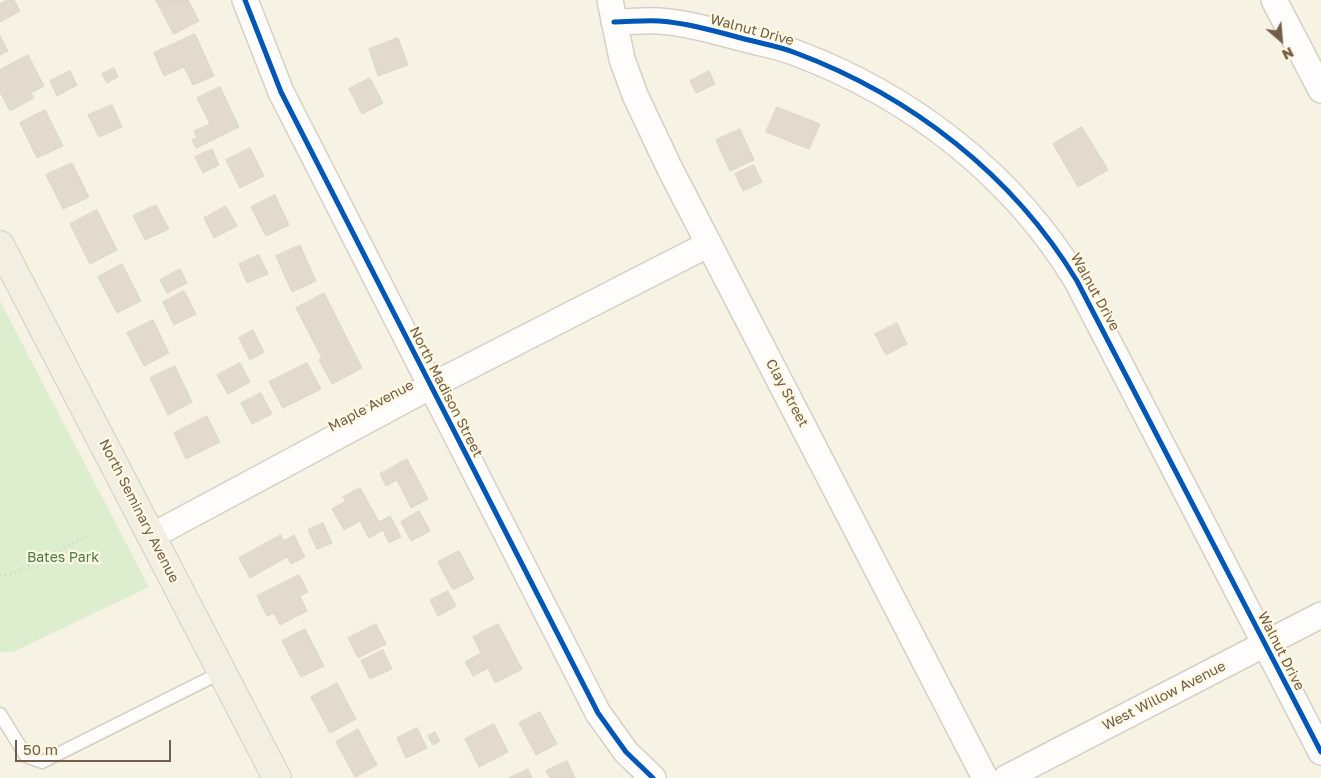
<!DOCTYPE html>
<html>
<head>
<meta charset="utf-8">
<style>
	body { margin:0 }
	#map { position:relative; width:1321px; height:778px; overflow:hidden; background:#f6f2e4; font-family:"Golos Text",sans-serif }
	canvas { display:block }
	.north { position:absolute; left:1256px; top:15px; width:50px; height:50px; -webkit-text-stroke:4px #fff9e4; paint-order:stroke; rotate:153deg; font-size:14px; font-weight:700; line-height:20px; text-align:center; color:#725d46 }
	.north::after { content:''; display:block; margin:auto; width:18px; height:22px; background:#725d46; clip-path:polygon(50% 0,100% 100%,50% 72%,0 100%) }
	.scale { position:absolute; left:15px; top:740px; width:156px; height:22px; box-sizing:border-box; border:2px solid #725d46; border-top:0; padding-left:6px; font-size:15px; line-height:18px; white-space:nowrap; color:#725d46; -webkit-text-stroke:4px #fff9e4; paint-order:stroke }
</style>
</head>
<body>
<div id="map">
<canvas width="1321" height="778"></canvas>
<div class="north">N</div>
<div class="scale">50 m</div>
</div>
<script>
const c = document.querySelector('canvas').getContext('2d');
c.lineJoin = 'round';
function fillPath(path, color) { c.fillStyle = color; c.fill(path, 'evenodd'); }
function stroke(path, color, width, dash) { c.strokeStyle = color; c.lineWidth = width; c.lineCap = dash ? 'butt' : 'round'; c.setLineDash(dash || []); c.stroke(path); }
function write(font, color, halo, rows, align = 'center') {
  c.font = font + ' "Golos Text",sans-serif'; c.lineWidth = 4.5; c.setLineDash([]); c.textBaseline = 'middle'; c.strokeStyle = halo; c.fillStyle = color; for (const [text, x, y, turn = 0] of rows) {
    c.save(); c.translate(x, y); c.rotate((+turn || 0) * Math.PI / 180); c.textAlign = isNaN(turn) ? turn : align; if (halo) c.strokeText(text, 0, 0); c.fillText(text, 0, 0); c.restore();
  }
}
const green = new Path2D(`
	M0,301L149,587L13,652H0Z`);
const building = new Path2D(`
	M8,0H14L20,11L0,22V4Z
	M156,0H188L199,21L174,34Z
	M195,34L214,76L193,85L184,67L164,76L154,53Z
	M0,36L8,51L0,55Z
	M398,38L408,65L378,76L369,49Z
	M28,55L44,86L31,93L34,98L10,111L0,92V70Z
	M114,68L118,77L107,83L102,74Z
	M70,71L77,85L57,96L50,81Z
	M709,71L715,84L696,93L690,81Z
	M370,78L383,103L362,114L349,89Z
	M220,87L239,127L196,148L192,140L197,138L194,131L210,124L197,98Z
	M112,105L122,127L99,137L88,115Z
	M777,107L820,124L809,149L766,132Z
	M45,110L63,146L37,158L20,123Z
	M1082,127L1108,170L1078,187L1053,144Z
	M740,129L754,160L730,171L716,140Z
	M250,148L264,176L240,188L226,160Z
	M212,149L219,165L203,173L195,157Z
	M72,163L89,197L63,209L46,175Z
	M754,165L762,182L743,191L735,174Z
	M275,195L289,225L266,236L251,207Z
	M156,205L169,229L145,240L133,216Z
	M226,206L237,226L214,238L204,218Z
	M97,210L117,250L90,264L70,224Z
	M300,245L316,281L292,292L276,256Z
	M259,255L268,274L247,283L239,264Z
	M122,264L141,301L117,313L98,277Z
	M180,269L187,283L167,293L160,280Z
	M184,291L196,314L174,325L163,302Z
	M324,293L362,368L332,384L319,360L322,358L296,308Z
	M153,320L169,353L144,366L127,333Z
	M897,323L907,344L886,355L875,334Z
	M253,330L264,352L250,360L239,338Z
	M240,363L250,382L228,394L217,375Z
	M307,363L321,389L283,408L269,382Z
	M175,366L192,402L168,415L150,378Z
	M261,393L272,414L252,424L241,403Z
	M207,416L220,442L186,459L174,433Z
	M407,459L428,499L411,508L397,480L386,486L380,474Z
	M360,488L379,522L390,516L401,537L389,543L383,530L369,538L360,521L344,530L332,509L346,501L343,497Z
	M419,511L430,531L411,541L401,522Z
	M323,523L332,543L317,549L308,530Z
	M281,535L284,541L294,535L305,557L291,564L287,557L250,578L239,558Z
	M459,551L474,579L453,590L438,562Z
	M299,575L308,592L300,596L307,611L280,625L274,613L267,616L257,596Z
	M448,591L456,606L438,616L430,600Z
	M376,624L386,644L358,658L348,638Z
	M498,624L522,669L495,683L488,668L473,676L465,662L481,653L473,637Z
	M305,629L324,666L301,677L282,641Z
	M383,650L392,669L370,679L361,661Z
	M337,683L356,719L330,733L311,697Z
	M540,712L557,744L536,755L519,723Z
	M494,724L508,752L479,767L465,739Z
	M417,728L427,748L406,758L397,738Z
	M358,729L377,765L355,777L336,742Z
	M435,732L440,741L433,745L428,736Z
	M567,761L575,778H550L546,771Z
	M528,769L532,778H509Z`);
const path = new Path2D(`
	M0,576L11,574L91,534`);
const lane = new Path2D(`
	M0,714L26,756L42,762L222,672`);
const street = new Path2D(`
	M245,0L281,92L598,713L626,752L653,778
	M610,0L622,59L635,95L669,167L985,778
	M1274,0L1321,90
	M614,22C629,22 644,20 659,21C687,23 715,31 741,38C759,43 779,46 796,53C911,96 1013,175 1077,281L1321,752
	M152,536L431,386L709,244
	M1006,778L1321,615`);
const primary = new Path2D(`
	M0,245L277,778`);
const cycleway = new Path2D(`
	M245,0L281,92L598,713L626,752L653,778
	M614,22C629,22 644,20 659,21C687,23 715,31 741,38C759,43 779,46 796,53C911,96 1013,175 1077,281L1321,752`);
const streetNames = [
	["Walnut Drive",752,30,15],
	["Walnut Drive",1095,292,61],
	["North Madison Street",446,392,63],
	["Clay Street",787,393,62],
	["Maple Avenue",371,406,-28],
	["North Seminary Avenue",139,511,63],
	["Walnut Drive",1281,651,63],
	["West Willow Avenue",1164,696,-27]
];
const parkNames = [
	["Bates Park",63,558]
];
fillPath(green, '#dceece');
fillPath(building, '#e2dacc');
stroke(building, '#ded5c7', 1);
stroke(lane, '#d7cfc3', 15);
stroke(street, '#d7cfc3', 28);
stroke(primary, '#d5cdc3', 30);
stroke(path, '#d6d0c7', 3, [1, 4]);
stroke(lane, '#fefdfb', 12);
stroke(street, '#fefdfb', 25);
stroke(primary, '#f2efe2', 28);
stroke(cycleway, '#0057b8', 5);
write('14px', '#725d46', '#fff9e4', streetNames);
write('14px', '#487e40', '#fff9e4', parkNames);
</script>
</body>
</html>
